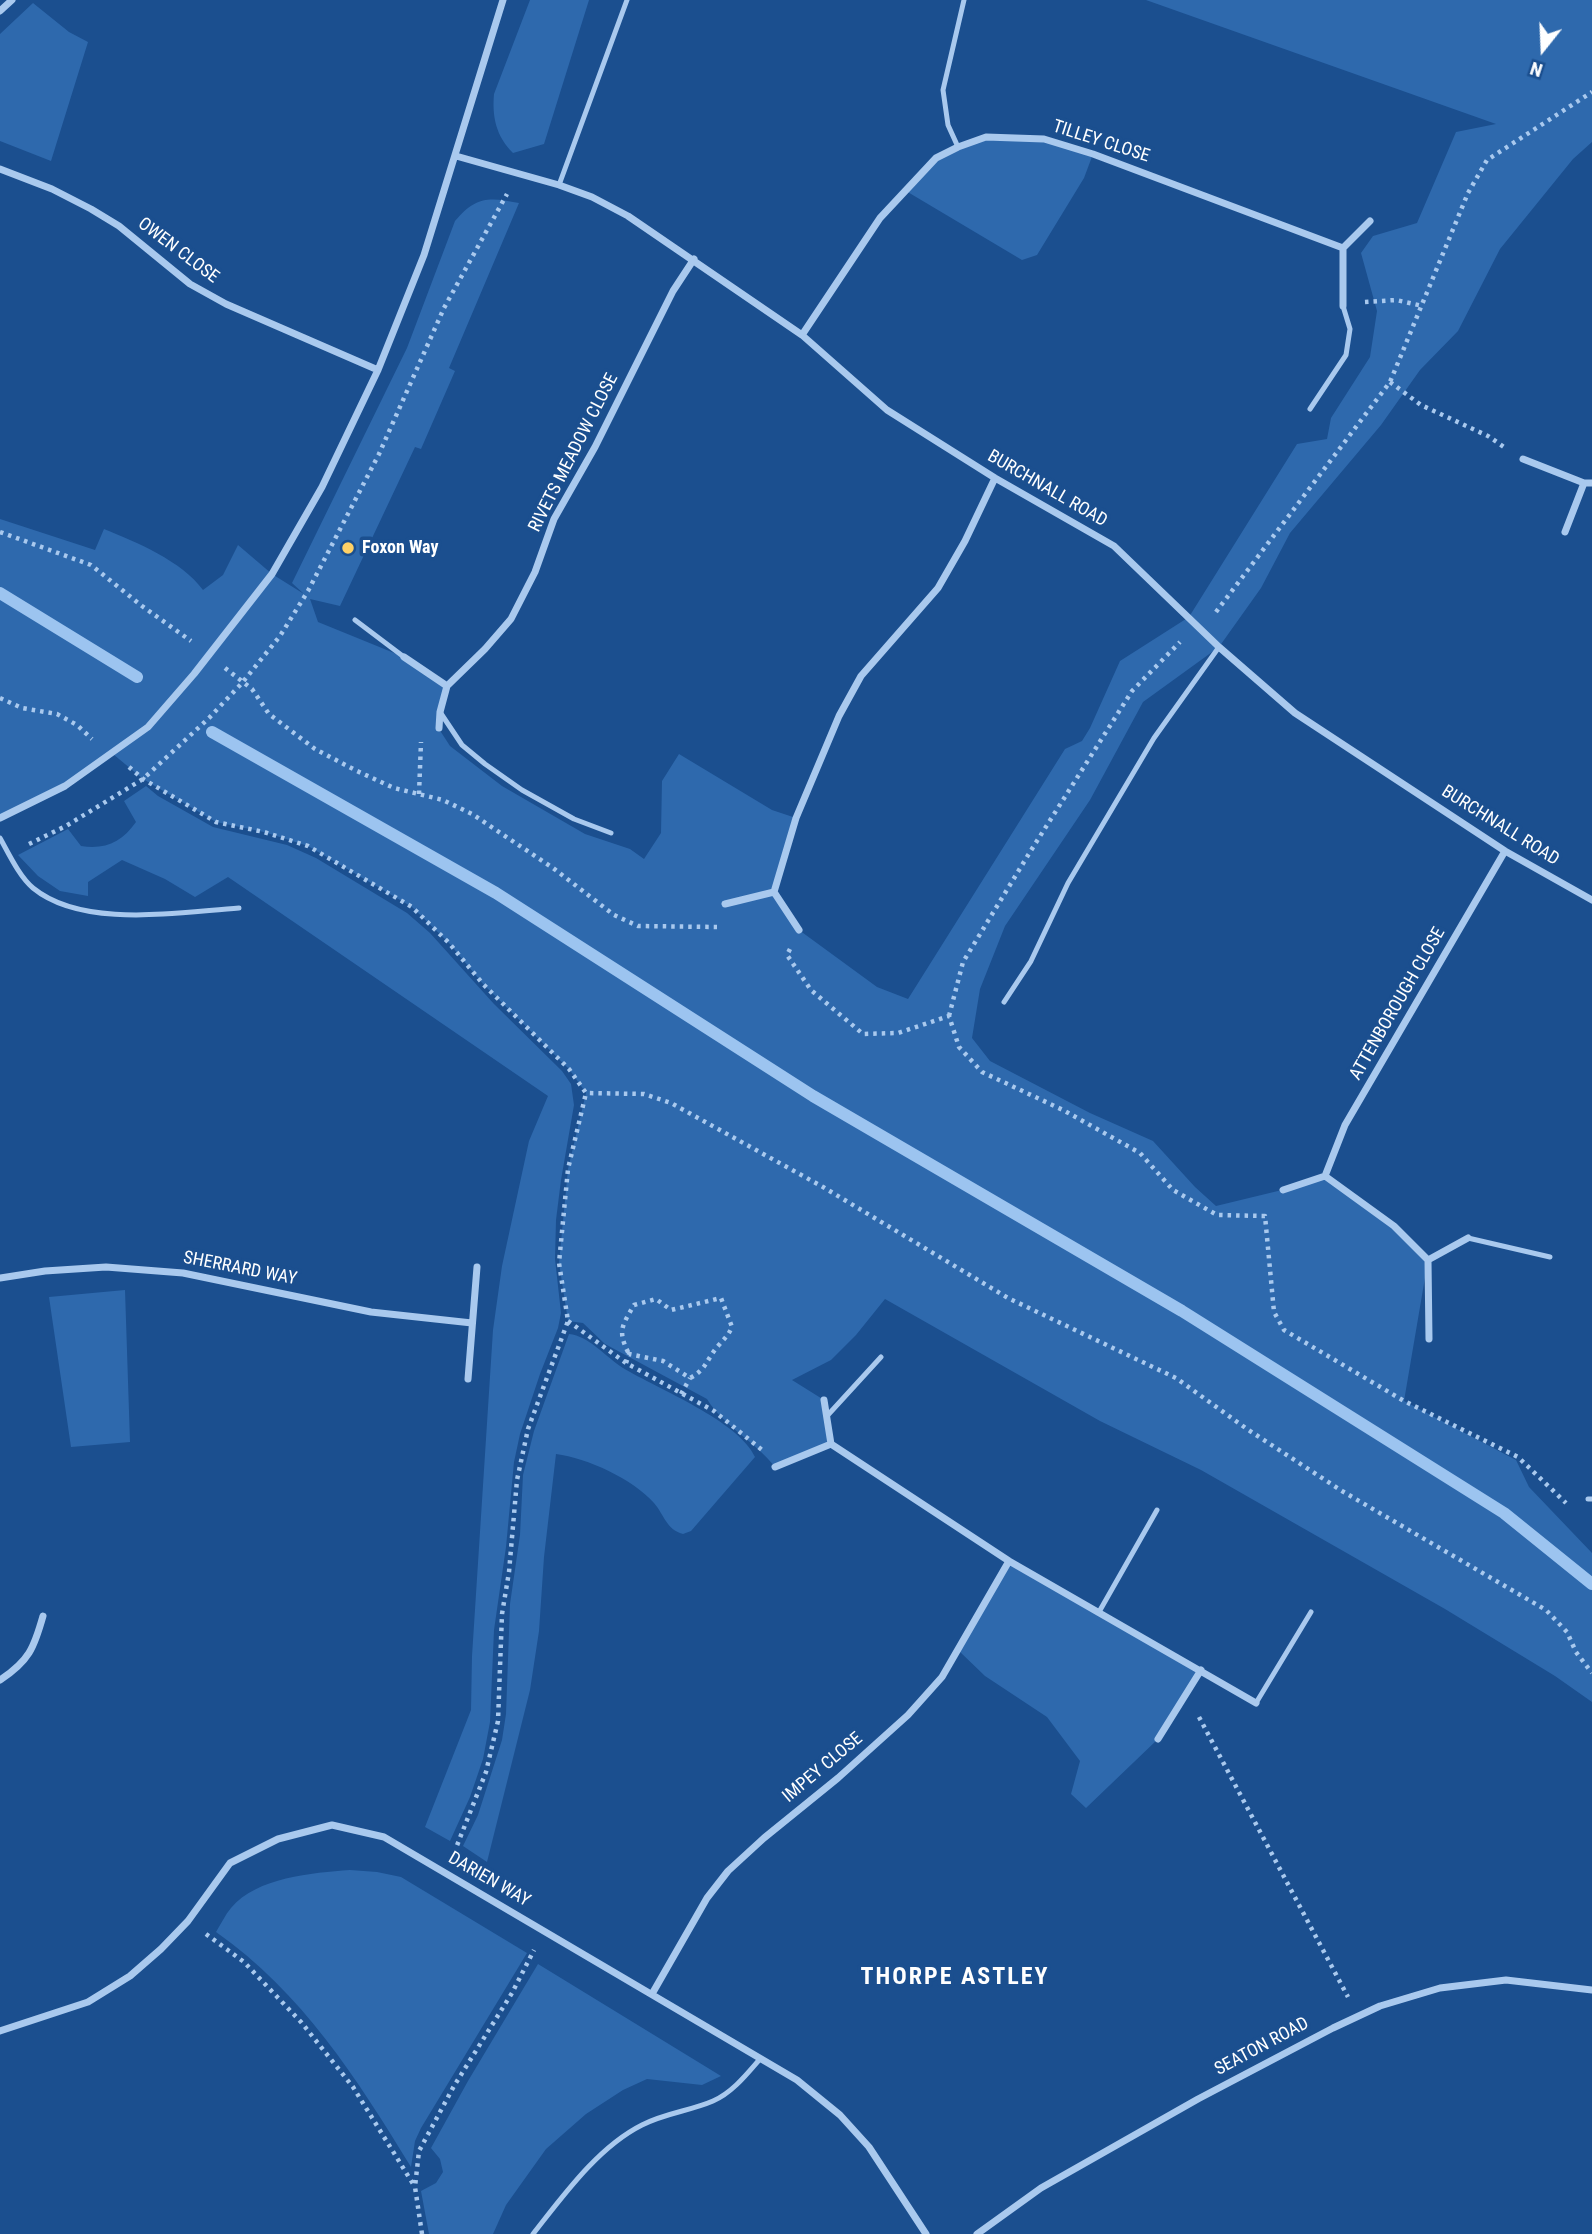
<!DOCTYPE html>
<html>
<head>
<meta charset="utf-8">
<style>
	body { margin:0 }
	#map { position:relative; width:1592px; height:2234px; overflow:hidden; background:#1b4f8f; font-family:"Roboto Condensed",sans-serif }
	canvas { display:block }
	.north { position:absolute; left:1508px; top:14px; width:70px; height:70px; -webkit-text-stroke:5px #1b4f8f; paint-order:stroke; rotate:198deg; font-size:19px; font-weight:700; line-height:28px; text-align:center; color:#fff }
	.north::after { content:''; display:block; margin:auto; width:24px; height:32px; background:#fff; clip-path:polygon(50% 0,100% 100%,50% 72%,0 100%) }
</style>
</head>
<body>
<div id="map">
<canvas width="1592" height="2234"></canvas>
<div class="north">N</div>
</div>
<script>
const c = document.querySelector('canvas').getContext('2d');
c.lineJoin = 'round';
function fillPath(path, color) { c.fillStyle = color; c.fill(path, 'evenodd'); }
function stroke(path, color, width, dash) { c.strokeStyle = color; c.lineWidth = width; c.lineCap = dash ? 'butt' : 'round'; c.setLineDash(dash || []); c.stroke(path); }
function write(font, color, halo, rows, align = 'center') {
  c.font = font + ' "Roboto Condensed",sans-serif'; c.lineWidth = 7; c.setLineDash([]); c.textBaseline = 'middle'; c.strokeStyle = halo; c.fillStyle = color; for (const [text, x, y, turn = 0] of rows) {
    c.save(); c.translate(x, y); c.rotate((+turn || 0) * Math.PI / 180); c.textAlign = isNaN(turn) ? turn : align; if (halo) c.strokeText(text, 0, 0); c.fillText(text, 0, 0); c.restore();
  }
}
const green = new Path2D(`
	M530,0H589L544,144L513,153C496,136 492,117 494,94Z
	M1146,0H1592V142L1573,159L1500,249L1458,331L1420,370L1381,425L1290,533L1261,588L1219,647L1143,702L1090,800L1005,926L980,989L972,1038L990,1061L1090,1113L1153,1141L1195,1187L1216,1206L1282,1190L1325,1176L1403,1236L1428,1260L1404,1401L1516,1460L1529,1487L1592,1553V1702L1555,1676L1445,1609L1201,1470L1100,1421L885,1299L856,1335L831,1360L792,1380L824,1400L831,1444L775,1467C755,1441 723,1426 707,1399L605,1344L583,1323L568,1321L559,1263L568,1169L586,1093L569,1069L483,984L449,943L412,907L308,846L264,832L216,822L143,779L113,754L65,786L0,818V519L95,550L104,529C136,542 182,561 203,590L223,575L238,545L272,574L304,594L292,583L407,348L455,221C476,196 489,197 519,203L449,368L455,371L421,449L415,447L340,606L310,599L318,622L404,657L447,686L439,729L450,746L502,786L585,834L630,849L644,859L661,833L662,781L679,754L772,810L796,818L774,893L799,930L877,987L908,999L1065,749L1082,741L1090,728L1120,661L1189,617L1297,444L1327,439L1331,418L1370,357L1377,311L1361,253L1373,236L1417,223L1456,132L1496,124Z
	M33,3L69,32L88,42L51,161L0,141V34Z
	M986,137L1044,139L1093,154L1084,178L1037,255L1022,260L906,191L936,158Z
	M146,786L158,796L213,827L287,845L316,858L407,913L430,933L494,1004L562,1071L571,1084L574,1105L561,1180L556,1220L555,1259L561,1313L558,1328L540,1374L520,1434L514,1462L506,1547L494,1630L490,1722L483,1759L470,1797L450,1841L425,1827L471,1710L472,1656L493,1330L502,1266L529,1141L548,1096L228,877L195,897L165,879L122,860L88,882V896L60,891L38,876L18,855L68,829L81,846C105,850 122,842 136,822L124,801Z
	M125,1290L130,1442L71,1447L49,1297Z
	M569,1334C589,1336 606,1357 623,1368C658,1389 739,1421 755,1457L691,1531L683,1534C666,1529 665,1516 654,1503C633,1479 587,1458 556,1454L544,1557L539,1631L530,1690L487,1862L463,1846L478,1815L502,1740L506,1714L510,1604L520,1535L523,1475L534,1431Z
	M1009,1561L1201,1670L1158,1739L1086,1808L1071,1794L1080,1761L1047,1717L985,1676L958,1650Z
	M350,1870L377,1872L401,1877L527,1953L421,2128L415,2141L411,2167C358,2080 301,1991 216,1932C221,1924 225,1915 231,1908C257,1877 312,1873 350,1870Z
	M538,1964L721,2076L702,2085L647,2079L623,2090L586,2114L546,2149L506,2205L493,2234H429L421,2191L436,2183L443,2172L440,2159L431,2148L468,2081Z`);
const stream = new Path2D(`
	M0,593L137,677
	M212,732L496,893L813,1096L1182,1311L1504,1513L1592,1584`);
const path = new Path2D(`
	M1365,302L1396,300L1423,306
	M1390,382L1421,405L1488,436L1504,447
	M0,532L91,565L142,606L191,641
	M1216,612L1390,382L1468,193L1487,160L1592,92
	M225,668L252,689L269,714L315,749L357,771L394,788L443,800L472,814L553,868L614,915L638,926L717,927
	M0,698L22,708L57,714L77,725L92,739
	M129,767L143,779L216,822L264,832L308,846L412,907L449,943L483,984L569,1069L586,1093L644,1094L671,1103L823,1187L1008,1298L1176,1378L1247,1429L1342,1491L1546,1610L1567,1632L1576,1652L1592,1673
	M419,794L421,742
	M29,844L66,826L143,779L209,718L242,683L280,636L308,591L379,454L444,308L507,194
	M790,949L787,955L811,990L863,1034L898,1033L949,1016L959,1047L982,1072L1063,1110L1140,1153L1173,1190L1217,1215L1265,1216L1274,1312L1284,1330L1404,1401L1518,1457L1566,1503
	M949,1016L963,962L1030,852L1132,691L1180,642
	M568,1321L626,1363L714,1411L762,1450
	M626,1363L629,1354L663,1361L690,1378C707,1369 706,1360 718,1346C724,1339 728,1336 732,1327L721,1298L671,1310L656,1299L634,1305C622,1326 617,1331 629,1354
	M681,1394L690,1378
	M1199,1717L1348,1997
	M454,1853L486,1772L498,1721L502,1614L509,1572L517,1480L528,1429L568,1321L559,1263L568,1169L586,1093
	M206,1934L244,1962L301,2022L353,2087L415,2187
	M422,2234L415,2187L419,2151L454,2086L512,1993L534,1950`);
const service = new Path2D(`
	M958,147L948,125L943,90L964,0
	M559,185L627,0
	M1310,409L1346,355L1350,329L1343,306
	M355,620L404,657
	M440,712L462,745L485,764L522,790L574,819L611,833
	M0,838C9,854 19,876 33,888C83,929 179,912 239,908
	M1004,1002L1031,961L1068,883L1154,738L1219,647
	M1468,1238L1550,1257
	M827,1416L881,1357
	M1588,1499H1592
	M1099,1612L1157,1510
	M1256,1703L1311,1612
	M533,2234C563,2196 598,2147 642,2125C665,2113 690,2111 713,2101C732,2093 747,2074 760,2059`);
const minor = new Path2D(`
	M0,11L12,0
	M456,156L559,185L592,197L628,216L802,335L887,410L995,478L1114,546L1219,647L1295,713L1505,851L1592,900
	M0,169L52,189L91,209L119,226L190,284L226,304L378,370
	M1343,306V248L1370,221
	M802,335L880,218L936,158L958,147L986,137L1044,139L1093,154L1343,248
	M1523,459L1584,483H1592
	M1565,532L1584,483
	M404,657L447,686L440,712L439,728
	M447,686L485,649L511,619L535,572L554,519L595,447L673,291L694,259
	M0,818L65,786L148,727L194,674L272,574L322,487L378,370L424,255L503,0
	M774,892L796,818L839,716L861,676L938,588L965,541L995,478
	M725,904L774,892L799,930
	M1283,1190L1325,1176
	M1428,1260L1394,1226L1325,1176L1345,1125L1505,851
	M0,1278L45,1271L106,1267L183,1273L371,1312L472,1323
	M1429,1339L1428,1260L1468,1238
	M468,1379L477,1267
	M831,1444L1009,1561L1256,1703
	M775,1467L831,1444L824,1400
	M0,1680C29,1661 34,1648 43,1616
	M1158,1739L1201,1670
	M652,1994L707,1898L728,1871L764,1838L838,1778L908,1715L942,1677L1009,1561
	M0,2031L88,2002L130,1976L161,1949L188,1921L230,1863L278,1839L332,1825L384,1837L797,2080L840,2115L869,2147L926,2234
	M977,2234L1041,2188L1198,2099L1333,2028L1380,2006L1440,1988L1506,1980L1592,1990`);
const markers = [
	[348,548,7,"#ffd166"]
];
const streetNames = [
	["TILLEY CLOSE",1101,142,18],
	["OWEN CLOSE",178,251,37],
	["RIVETS MEADOW CLOSE",574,453,-63],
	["BURCHNALL ROAD",1047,489,30],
	["BURCHNALL ROAD",1500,826,32],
	["ATTENBOROUGH CLOSE",1398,1004,-60],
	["SHERRARD WAY",240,1269,11],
	["IMPEY CLOSE",823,1768,-40],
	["DARIEN WAY",489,1880,30],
	["SEATON ROAD",1262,2047,-28]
];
const poiNames = [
	["Foxon Way",362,548]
];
const districtNames = [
	["THORPE ASTLEY",955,1978]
];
fillPath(green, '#2e69ad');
stroke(stream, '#9cc4f0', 12);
stroke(path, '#a9c9ee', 4.5, [3.5, 5]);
stroke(service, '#a9c9ee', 5);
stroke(minor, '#a9c9ee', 7);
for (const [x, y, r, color] of markers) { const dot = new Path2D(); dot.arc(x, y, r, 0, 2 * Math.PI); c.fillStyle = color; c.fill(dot); stroke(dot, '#1b4f8f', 2.5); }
write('18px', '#fff', '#1b4f8f', streetNames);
write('bold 18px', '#fff', '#1b4f8f', poiNames, 'left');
c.letterSpacing = '2px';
write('bold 24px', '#fff', '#1b4f8f', districtNames);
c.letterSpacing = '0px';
</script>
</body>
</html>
